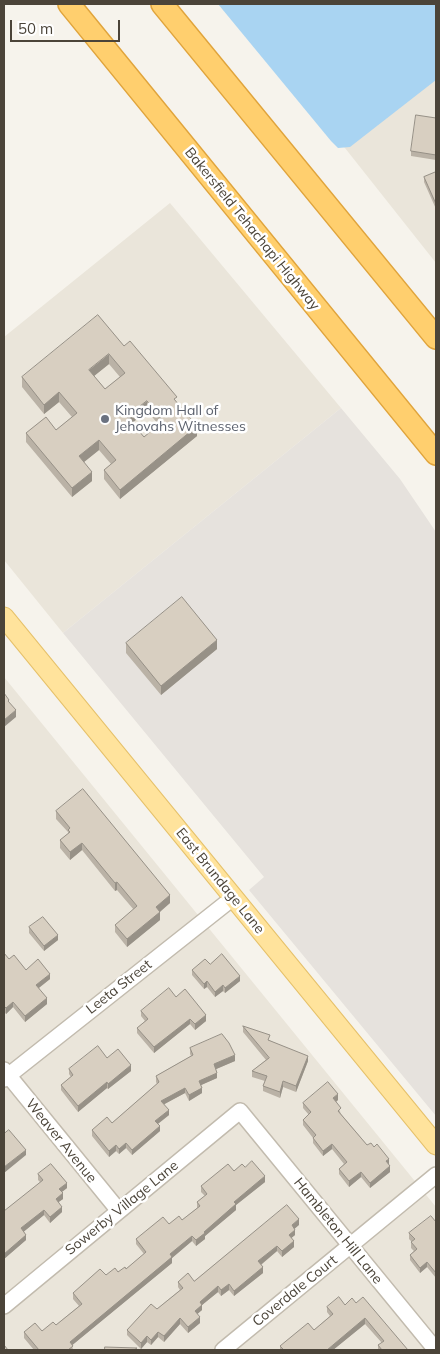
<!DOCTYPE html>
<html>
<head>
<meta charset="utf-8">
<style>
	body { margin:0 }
	#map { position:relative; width:440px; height:1354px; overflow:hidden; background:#f6f3ec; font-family:Mulish,sans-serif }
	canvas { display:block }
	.frame { position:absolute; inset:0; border:5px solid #4b4439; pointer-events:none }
	.scale { position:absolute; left:10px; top:20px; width:110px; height:22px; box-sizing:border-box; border:2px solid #4b4439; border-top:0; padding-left:6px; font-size:15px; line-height:18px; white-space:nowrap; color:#4b4439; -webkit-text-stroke:4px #fff; paint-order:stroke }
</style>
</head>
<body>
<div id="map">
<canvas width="440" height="1354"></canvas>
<div class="frame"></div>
<div class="scale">50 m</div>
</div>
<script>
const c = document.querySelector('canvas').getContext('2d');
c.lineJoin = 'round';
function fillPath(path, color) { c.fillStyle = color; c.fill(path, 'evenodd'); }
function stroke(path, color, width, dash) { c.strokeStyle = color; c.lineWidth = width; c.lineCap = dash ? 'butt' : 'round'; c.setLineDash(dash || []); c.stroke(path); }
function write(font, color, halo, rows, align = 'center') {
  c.font = font + ' Mulish,sans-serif'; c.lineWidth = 5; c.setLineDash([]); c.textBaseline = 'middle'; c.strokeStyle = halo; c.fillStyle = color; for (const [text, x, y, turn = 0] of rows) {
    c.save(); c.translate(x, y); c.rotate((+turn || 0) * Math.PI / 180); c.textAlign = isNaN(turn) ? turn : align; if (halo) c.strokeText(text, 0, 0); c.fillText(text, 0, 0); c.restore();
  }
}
const residential = new Path2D(`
	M231,4H436V263Z
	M170,203L341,408L63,633L4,560V337Z
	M4,677L436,1207V1350H4Z`);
const industrial = new Path2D(`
	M341,408L400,479L436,532V1116L249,890L264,877L63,633Z`);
const water = new Path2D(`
	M218,4H436V80L350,147L338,148L331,141Z`);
const minor = new Path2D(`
	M4,1070L119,1211
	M4,1079L234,897
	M4,1306L240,1111L436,1350
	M223,1350L436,1175`);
const major = new Path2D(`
	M4,617L436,1145`);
const highway = new Path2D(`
	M69,4L436,454
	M162,4L436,338`);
const wall = new Path2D(`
	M436,118V160L411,156V151Z
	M436,172V209L424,182V177Z
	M124,346L177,403L197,436L120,499L104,479V470L111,464L99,450L84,462L92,481L72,497L26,442V433L56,430L72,417L59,402L44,414L22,387V377ZM109,364L120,377L105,389L94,376ZM147,411L159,425L144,437L132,423Z
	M126,643L217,649L161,695L126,653Z
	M56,811L170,903L160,912V920L127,947L115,932V925L134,910L117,890L115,891L82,850L70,860L60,848V840L68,834V832L56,819Z
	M29,927L58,940L44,951L29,933Z
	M4,953L9,959L26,970L50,979L39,988L47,1004L25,1022L13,1007L6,1014L4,1012Z
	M210,964L240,981L225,993L223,991L215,997L207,987L204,989L192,975V970Z
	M176,997L206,1021L195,1030L190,1024L154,1053L137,1033V1028L145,1021L141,1016V1011Z
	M243,1026L308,1061L296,1092L283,1087L280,1098L263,1091V1086L265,1081L252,1077V1071L266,1060L243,1032Z
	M190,1048L235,1061L216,1069L217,1078L201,1085L202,1093L189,1101L185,1093L164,1104L169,1115L158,1124L160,1131L132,1155L126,1148L119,1154L116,1151L109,1157L92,1136V1130L112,1123L157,1084L156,1082V1076L191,1056L190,1054Z
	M107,1058L131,1071L108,1089L107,1088L78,1112L61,1090V1085L71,1077L69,1074V1069Z
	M338,1100L336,1102L341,1114L367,1145L389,1164V1165L390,1172L370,1188L361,1177L349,1187L339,1174V1169L344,1164L332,1149L323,1156L313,1143V1138L303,1125V1120L309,1115L303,1108V1103Z
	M245,1167L265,1182L236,1205V1210L205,1236V1239L196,1246L192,1241L172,1258V1263L72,1345L73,1350H34L24,1338V1332L42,1331L56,1325L79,1306L73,1299V1293L106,1275L126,1269L144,1254L136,1244V1239L169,1224L182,1220L197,1208V1202L205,1196L201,1192V1186L234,1171Z
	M38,1174L67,1188L62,1192L63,1199L58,1202L62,1212L50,1223L44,1215L24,1231L26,1240L4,1259L40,1182L38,1180Z
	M436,1222V1278L427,1267L420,1273L410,1260V1255L414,1251L411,1248V1242H412L409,1239V1233Z
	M299,1225L294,1228L295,1235L291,1238L294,1247L282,1257L277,1251L261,1265L263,1273L234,1296L229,1290L221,1296L218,1292L202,1305V1310L197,1314L200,1323L188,1333L180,1324L164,1342L158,1337L151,1345L147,1342L141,1349L127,1335V1330L157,1309L180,1290L178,1287V1282L194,1281Z
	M356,1303L408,1350H378V1345L382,1343L365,1324L333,1350H280V1346L314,1330L330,1316L327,1312V1307Z`);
const shadedWall = new Path2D(`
	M109,354V364L89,380V370Z
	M59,392V402L44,414V405Z
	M147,401V411L127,427V417Z
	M197,426V436L120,499V490Z
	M99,440V450L79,466V456Z
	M92,472V481L72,497V488Z
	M217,640V649L161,695V686Z
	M16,710V717L4,727V720Z
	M82,843V850L70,860V852Z
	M117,882V890L115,891V883Z
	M170,895V903L156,915V907Z
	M160,912V920L127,947V939Z
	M58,935V940L44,951V946Z
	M50,974V979L36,990V985Z
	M240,976V981L225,993V988Z
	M207,981V987L204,989V984Z
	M223,985V991L215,997V992Z
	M47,998V1004L25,1022V1016Z
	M13,1002V1007L6,1014V1008Z
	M206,1015V1021L195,1030V1024Z
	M190,1019V1024L154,1053V1047Z
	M235,1055V1061L214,1070V1064Z
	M308,1056V1061L296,1092V1086Z
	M131,1065V1071L108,1089V1084Z
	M217,1073V1078L199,1086V1081Z
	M283,1081V1087L280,1098V1092Z
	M107,1082V1088L78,1112V1106Z
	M185,1088V1093L161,1106V1101Z
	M202,1088V1093L189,1101V1095Z
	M338,1094V1100L333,1104V1098Z
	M169,1110V1115L155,1126V1121Z
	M160,1126V1131L132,1155V1150Z
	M126,1143V1148L119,1154V1149Z
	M332,1144V1149L323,1156V1151Z
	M116,1145V1151L109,1157V1151Z
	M26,1150V1155L4,1173V1167Z
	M389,1159V1164L386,1167V1161Z
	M390,1166V1172L370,1188V1183Z
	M361,1172V1177L349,1187V1181Z
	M265,1176V1182L236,1205V1210L205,1236V1239L196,1246V1240L234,1202Z
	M67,1183V1188L59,1194V1189Z
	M63,1193V1199L56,1204V1199Z
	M62,1207V1212L50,1223V1217Z
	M44,1210V1215L21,1234V1228Z
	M299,1219V1225L292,1231V1225Z
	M295,1230V1235L289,1240V1235Z
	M26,1235V1240L4,1259V1254Z
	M192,1236V1241L172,1258V1263L70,1347V1342L170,1254Z
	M294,1241V1247L282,1257V1251Z
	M277,1246V1251L258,1267V1261Z
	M427,1262V1267L420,1273V1268Z
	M263,1267V1273L234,1296V1291Z
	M229,1284V1290L221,1296V1290Z
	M218,1286V1292L202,1305V1310L195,1316V1311L200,1302Z
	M200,1317V1323L188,1333V1327Z
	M180,1318V1324L164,1342V1336Z
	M365,1318V1324L333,1350H327Z
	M158,1332V1337L151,1345V1340Z
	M147,1336V1342L141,1349V1343Z`);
const building = new Path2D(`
	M416,115L436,118V155L411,151Z
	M436,172V204L424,177Z
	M98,315L124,346L130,341L177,397L174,399L197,426L120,490L104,470L116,460L99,440L79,456L92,472L72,488L26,433L46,417L56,430L77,413L59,392L44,405L22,377ZM109,354L125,373L105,389L89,370ZM147,401L163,421L144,437L127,417Z
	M182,597L217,640L161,686L126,643Z
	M4,693L9,700L8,701L16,710L4,720Z
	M83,789L170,895L156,907L160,912L127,939L115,925L137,906L117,882L115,883L82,843L70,852L60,840L70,832L68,830L70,828L56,811Z
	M43,917L58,935L44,946L29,927Z
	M4,953L9,959L14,955L26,970L38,959L50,974L36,985L47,998L25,1016L13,1002L6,1008L4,1006Z
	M222,954L240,976L225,988L223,985L215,992L207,981L204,984L192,970L205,959L210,964Z
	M169,988L176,997L185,989L206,1015L195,1024L190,1019L154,1047L137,1028L148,1019L141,1011Z
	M243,1026L270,1035L268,1040L308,1056L296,1086L283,1081L280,1092L263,1086L267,1076L252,1071L269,1058Z
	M222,1034L229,1043L235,1055L214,1064L217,1073L199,1081L202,1088L189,1095L185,1088L161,1101L169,1110L155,1121L160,1126L132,1150L126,1143L119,1149L116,1145L109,1151L92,1130L107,1117L112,1123L159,1082L156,1076L193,1055L190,1048Z
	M98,1046L107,1058L118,1049L131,1065L108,1084L107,1082L78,1106L61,1085L73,1075L69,1069Z
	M328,1082L338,1094L333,1098L341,1108L338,1111L367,1145L371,1143L374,1147L377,1144L389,1159L386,1161L390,1166L370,1183L361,1172L349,1181L339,1169L347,1162L332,1144L323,1151L313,1138L316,1135L303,1120L311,1112L303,1103Z
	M9,1130L26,1150L4,1167V1134Z
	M252,1161L265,1176L234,1202L236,1204L204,1232L205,1233L196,1240L192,1236L170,1254L172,1257L70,1342L73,1346L68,1350H39L24,1332L35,1323L42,1331L53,1322L56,1325L82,1304L73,1293L100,1269L106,1275L115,1268L118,1272L125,1267L126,1269L146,1252L136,1239L163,1217L169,1224L179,1216L182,1220L200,1206L197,1202L207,1194L201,1186L228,1164L234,1171L242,1164L245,1167Z
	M51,1164L67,1183L59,1189L63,1193L56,1199L62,1207L50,1217L44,1210L21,1228L26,1235L4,1254V1211L43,1180L38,1174Z
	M287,1205L299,1219L292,1225L295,1230L289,1235L294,1241L282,1251L277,1246L258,1261L263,1267L234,1291L229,1284L221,1290L218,1286L200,1302L202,1305L195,1311L200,1317L188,1327L180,1318L164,1336L158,1332L151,1340L147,1336L141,1343L127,1330L151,1304L157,1309L183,1288L178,1282L188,1273L194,1281Z
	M431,1216L436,1222V1273L427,1262L420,1268L410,1255L417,1249L411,1242L415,1239L409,1233Z
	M339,1297L345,1305L352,1298L356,1303L363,1297L408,1350H382L378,1345L384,1341L365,1318L327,1350H284L280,1346L308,1323L314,1330L333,1314L327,1307Z
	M4,1345L8,1350H4Z
	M105,1347L137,1348L134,1350H105Z`);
const markers = [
	[105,419,5,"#6b7280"]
];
const streetNames = [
	["Bakersfield Tehachapi Highway",252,229,51],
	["East Brundage Lane",220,881,51],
	["Leeta Street",119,987,-38],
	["Weaver Avenue",61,1141,51],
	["Sowerby Village Lane",122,1208,-39],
	["Hambleton Hill Lane",338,1231,51],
	["Coverdale Court",295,1291,-39]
];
const worshipNames = [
	["Kingdom Hall of",115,411],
	["Jehovahs Witnesses",115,427]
];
fillPath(residential, '#eae5da');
fillPath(industrial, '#e6e2dd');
fillPath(water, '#a9d4f2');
stroke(minor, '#c2bbae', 18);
stroke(major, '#e6c16a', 21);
stroke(highway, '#e0a43c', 24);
stroke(minor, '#fff', 15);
stroke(major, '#ffe39c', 19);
stroke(highway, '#ffcf6e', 21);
fillPath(wall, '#bab2a6');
fillPath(shadedWall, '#979187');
fillPath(building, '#d8cfc1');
stroke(building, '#979187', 1);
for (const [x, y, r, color] of markers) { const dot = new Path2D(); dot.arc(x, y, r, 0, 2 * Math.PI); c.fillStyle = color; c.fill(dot); stroke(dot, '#fff', 2); }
write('14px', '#4b4439', '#fff', streetNames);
write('14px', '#5b616d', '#fff', worshipNames, 'left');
</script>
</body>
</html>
